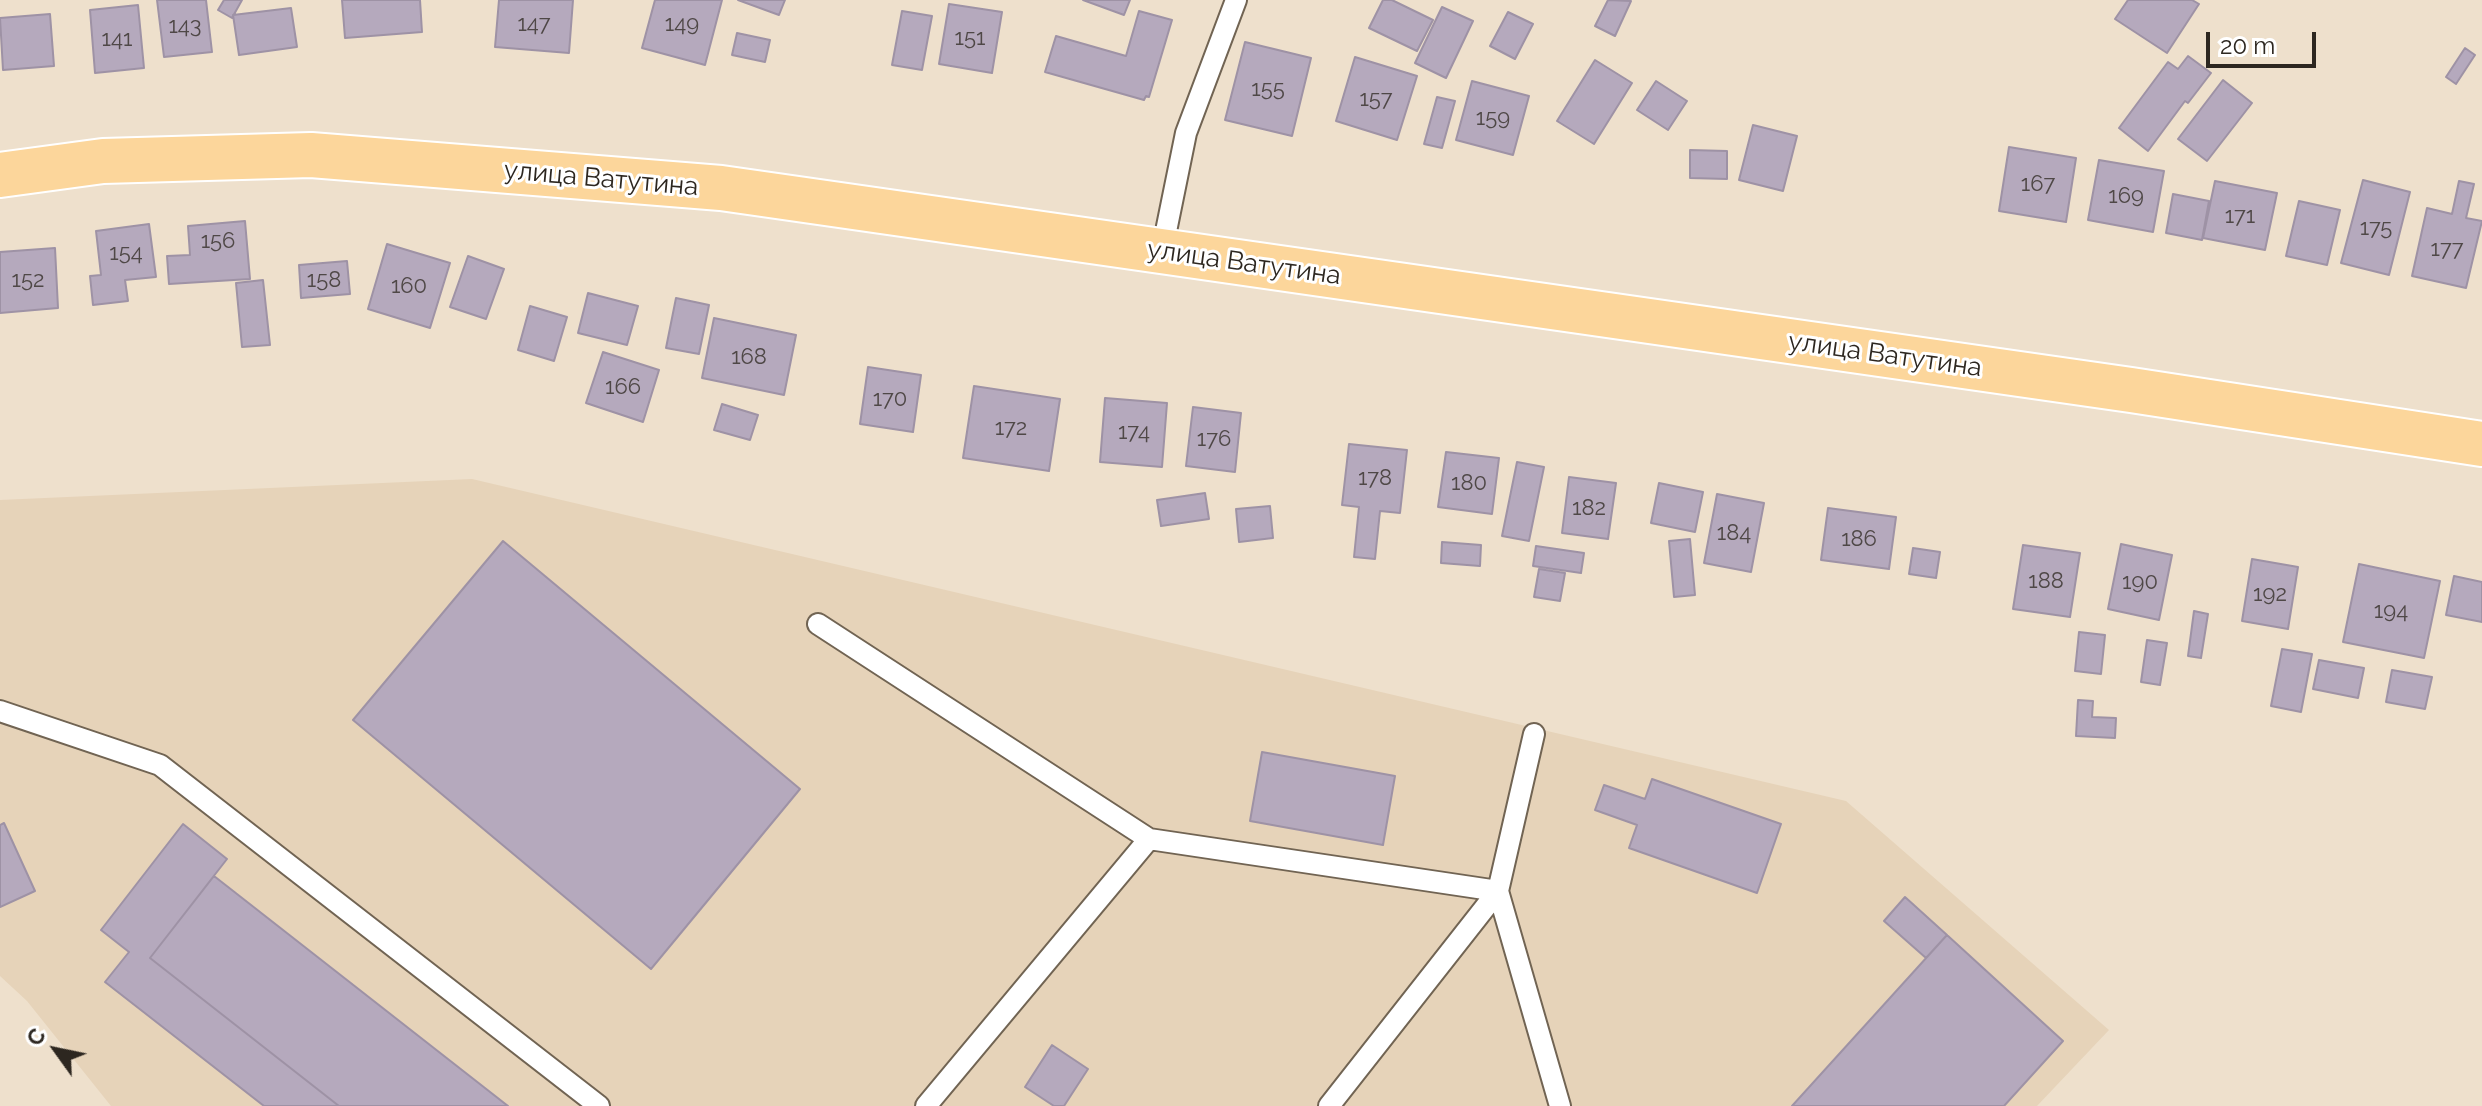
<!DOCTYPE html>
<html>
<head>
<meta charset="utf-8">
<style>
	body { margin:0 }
	#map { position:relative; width:2482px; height:1106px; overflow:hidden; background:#eee0cc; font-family:Raleway,sans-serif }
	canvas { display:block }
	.north { position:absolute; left:16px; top:1010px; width:80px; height:80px; -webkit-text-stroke:6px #fff; paint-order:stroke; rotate:303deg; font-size:22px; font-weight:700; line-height:32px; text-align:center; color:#2d2720 }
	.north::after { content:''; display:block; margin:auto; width:28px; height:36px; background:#2d2720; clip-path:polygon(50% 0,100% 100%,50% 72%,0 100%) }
	.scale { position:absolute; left:2206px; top:32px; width:110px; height:36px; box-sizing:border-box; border:4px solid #2d2720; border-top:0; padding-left:10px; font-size:24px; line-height:28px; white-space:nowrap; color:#2d2720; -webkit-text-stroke:6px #fff; paint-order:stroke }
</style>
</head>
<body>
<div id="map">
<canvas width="2482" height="1106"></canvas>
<div class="north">С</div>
<div class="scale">20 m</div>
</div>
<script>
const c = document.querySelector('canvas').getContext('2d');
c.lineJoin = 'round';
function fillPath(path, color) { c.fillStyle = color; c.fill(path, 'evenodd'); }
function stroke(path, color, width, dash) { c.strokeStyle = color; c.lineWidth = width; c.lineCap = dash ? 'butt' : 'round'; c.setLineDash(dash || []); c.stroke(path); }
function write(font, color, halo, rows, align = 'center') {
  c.font = font + ' Raleway,sans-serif'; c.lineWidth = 6; c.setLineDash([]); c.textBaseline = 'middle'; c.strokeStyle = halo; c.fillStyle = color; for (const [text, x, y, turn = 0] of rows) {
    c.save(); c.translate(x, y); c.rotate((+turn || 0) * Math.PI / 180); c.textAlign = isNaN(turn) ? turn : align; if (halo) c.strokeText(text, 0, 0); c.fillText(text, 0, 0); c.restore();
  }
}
const built = new Path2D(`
	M472,479L1846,801L2109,1030L2037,1106H111L27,1001L0,976V500Z`);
const building = new Path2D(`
	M157,0H206L212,52L164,57Z
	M224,0H242L232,18L218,10Z
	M342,0H420L422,32L345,38Z
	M499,0H573L569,53L495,47Z
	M655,0H722L705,65L642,48Z
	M738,0H785L779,15Z
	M1083,0H1130L1124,15Z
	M1383,0H1392L1433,20L1417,51L1369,28Z
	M1608,0L1631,1L1615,36L1595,26Z
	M2128,0H2192L2199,4L2167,53L2115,19Z
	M949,4L1002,12L992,73L939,64Z
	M138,5L144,68L95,73L90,10Z
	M1442,7L1473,21L1446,78L1415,63Z
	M291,8L297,47L239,55L233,15Z
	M902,11L932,16L922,70L892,65Z
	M1139,11L1172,20L1149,97L1146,96L1144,100L1045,72L1056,36L1126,56Z
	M1508,12L1533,24L1515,59L1490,46Z
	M50,14L54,66L3,70L0,18Z
	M737,33L770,40L765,62L732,55Z
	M1245,42L1311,58L1292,136L1225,120Z
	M2465,48L2475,55L2456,84L2446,77Z
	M2188,56L2211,73L2188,103L2185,101L2148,151L2119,128L2168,62L2178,69Z
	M1355,57L1417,76L1397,140L1336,121Z
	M1595,60L1632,83L1594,144L1557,121Z
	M2223,80L2252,103L2207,161L2178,139Z
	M1472,81L1529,96L1513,155L1456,140Z
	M1656,81L1687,101L1668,130L1637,110Z
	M1437,97L1455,101L1442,148L1424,144Z
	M1753,125L1797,136L1783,191L1739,180Z
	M2009,147L2076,158L2066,222L1999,211Z
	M1690,150L1727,151V179L1690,178Z
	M2099,160L2164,171L2153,232L2088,220Z
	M2363,180L2410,192L2389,275L2341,263Z
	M2215,181L2277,193L2265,250L2203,238Z
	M2459,181L2474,184L2466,218L2482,221L2466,288L2412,276L2427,208L2452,214Z
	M2173,194L2209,201L2202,240L2166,233Z
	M2299,201L2340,210L2327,265L2286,256Z
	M245,221L250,279L169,284L167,256L190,255L188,226Z
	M149,224L156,277L125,280L128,301L93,305L90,276L101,275L96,231Z
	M387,244L450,263L430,328L368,309Z
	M55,248L58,308L0,313V252Z
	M468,256L504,269L486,319L450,307Z
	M347,261L350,294L301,298L299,265Z
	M263,280L270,345L242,347L236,283Z
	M588,293L638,306L627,345L578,333Z
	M676,298L709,305L699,354L666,348Z
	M530,306L567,317L554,361L518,350Z
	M714,318L796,335L784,395L702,378Z
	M603,352L659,370L643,422L586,403Z
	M868,367L921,375L913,432L860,424Z
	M974,386L1060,399L1049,471L963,458Z
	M1105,398L1167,403L1162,467L1100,462Z
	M722,404L758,415L750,440L714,430Z
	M1193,407L1241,413L1235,472L1186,466Z
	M1349,444L1407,450L1400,513L1380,511L1375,559L1354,557L1359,507L1342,505Z
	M1446,452L1499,458L1492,514L1438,507Z
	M1517,462L1544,467L1529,541L1502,536Z
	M1569,477L1616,483L1608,539L1562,533Z
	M1659,483L1703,492L1695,532L1651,523Z
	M1205,493L1209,519L1161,526L1157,500Z
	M1717,494L1764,503L1751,572L1704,563Z
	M1270,506L1273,538L1239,542L1236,509Z
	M1828,508L1896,517L1889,569L1821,560Z
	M1690,539L1695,595L1674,597L1669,541Z
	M503,541L800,789L651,969L353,720Z
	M1442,542L1481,545L1480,566L1441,563Z
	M2121,544L2172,555L2159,620L2108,609Z
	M2023,545L2080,553L2070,617L2013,609Z
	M1536,546L1584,553L1581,573L1533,566Z
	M1913,548L1940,552L1936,578L1909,574Z
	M2252,559L2298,567L2288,629L2242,621Z
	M2359,564L2440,581L2424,658L2343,642Z
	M1539,569L1565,573L1560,601L1534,597Z
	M2454,576L2482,582V622L2446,615Z
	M2194,611L2208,614L2201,658L2188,656Z
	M2079,632L2105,635L2101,674L2075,671Z
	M2147,640L2167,643L2160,685L2141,682Z
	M2282,649L2312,654L2301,712L2271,706Z
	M2319,660L2364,668L2358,698L2313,689Z
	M2392,670L2432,677L2425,709L2386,702Z
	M2078,700L2093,701L2092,717L2116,718L2115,738L2076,736Z
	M1262,752L1395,776L1383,845L1250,821Z
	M1652,779L1781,824L1757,893L1629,848L1637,825L1595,810L1604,785L1645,799Z
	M4,823L35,891L0,907V825Z
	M183,824L227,859L150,958L339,1106H264L105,982L129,952L101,930Z
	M214,876L508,1106H339L150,958Z
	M1905,897L1947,935L1926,958L1884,921Z
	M1947,935L2063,1041L2004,1106H1792Z
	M1052,1045L1088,1069L1064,1106H1054L1025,1087Z`);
const service = new Path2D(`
	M1162,251L1186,133L1236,0
	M818,624L1149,839L1498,891L1560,1106
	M0,711L160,765L599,1106
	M926,1106L1149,839
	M1329,1106L1498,891L1534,734`);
const primary = new Path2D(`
	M0,175L103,161L311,155L721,188L2131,390L2482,444`);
const numberNames = [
	["147",534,24],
	["149",682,24],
	["143",185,26],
	["151",970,38],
	["141",117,39],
	["155",1268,89],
	["157",1376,99],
	["159",1493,118],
	["167",2038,184],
	["169",2126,196],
	["171",2240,216],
	["175",2376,228],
	["156",218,241],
	["177",2447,249],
	["154",126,253],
	["152",28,280],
	["158",324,280],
	["160",409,286],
	["168",749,357],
	["166",623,387],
	["170",890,399],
	["172",1011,428],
	["174",1134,432],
	["176",1214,439],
	["178",1375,478],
	["180",1469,483],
	["182",1589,508],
	["184",1734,533],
	["186",1859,539],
	["188",2046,581],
	["190",2140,582],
	["192",2270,594],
	["194",2391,611]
];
const streetNames = [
	["улица Ватутина",601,179,5],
	["улица Ватутина",1244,263,8],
	["улица Ватутина",1885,355,8]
];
fillPath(built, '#e6d3b9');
fillPath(building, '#b5a9bd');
stroke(building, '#9e92a5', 2);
stroke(service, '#716453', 24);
stroke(primary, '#fff', 48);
stroke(service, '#fff', 20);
stroke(primary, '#fcd69b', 44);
write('22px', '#4f4847', null, numberNames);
write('26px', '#2d2720', '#fff', streetNames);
</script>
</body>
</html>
